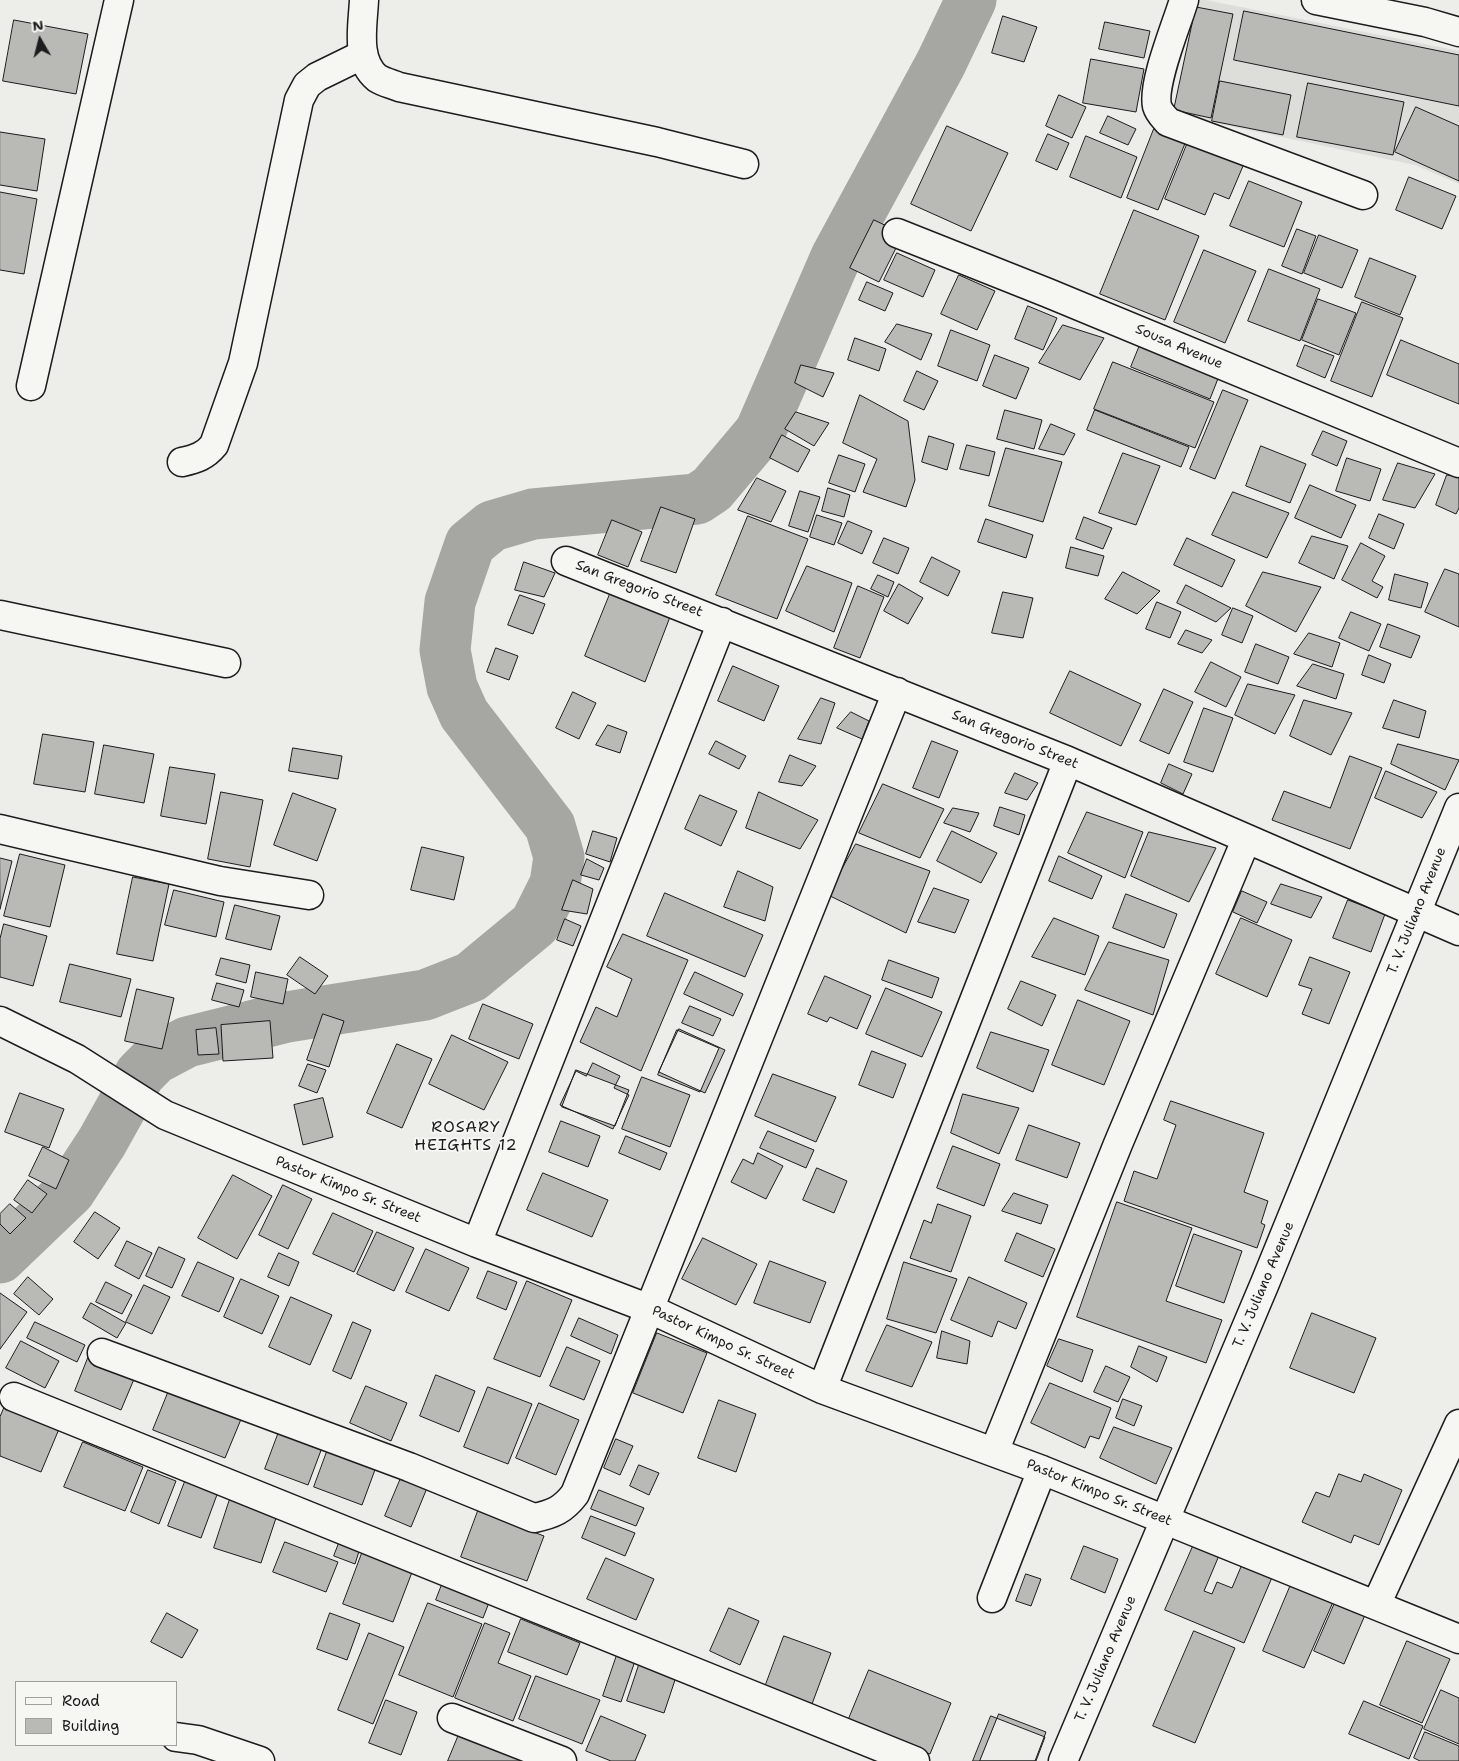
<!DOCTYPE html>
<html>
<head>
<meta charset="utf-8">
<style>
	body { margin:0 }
	#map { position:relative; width:1459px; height:1761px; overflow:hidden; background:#edede9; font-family:"Shantell Sans",sans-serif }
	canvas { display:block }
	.legend { position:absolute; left:15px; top:1681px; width:162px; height:65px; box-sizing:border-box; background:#f6f6f2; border:1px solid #9f9f9c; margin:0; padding:6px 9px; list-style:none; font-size:15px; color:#1c1c1c }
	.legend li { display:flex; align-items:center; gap:10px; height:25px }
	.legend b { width:25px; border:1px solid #9f9f9c }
	.north { position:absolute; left:15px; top:15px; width:50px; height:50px; -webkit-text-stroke:4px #f6f6f2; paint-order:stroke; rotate:352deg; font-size:14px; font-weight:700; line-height:20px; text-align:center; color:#1c1c1c }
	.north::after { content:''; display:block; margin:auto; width:18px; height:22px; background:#1c1c1c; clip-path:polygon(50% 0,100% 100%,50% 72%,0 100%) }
</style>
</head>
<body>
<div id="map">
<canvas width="1459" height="1761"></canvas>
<ul class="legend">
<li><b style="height:6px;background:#f6f6f2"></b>Road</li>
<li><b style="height:14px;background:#b9b9b6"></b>Building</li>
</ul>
<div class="north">N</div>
</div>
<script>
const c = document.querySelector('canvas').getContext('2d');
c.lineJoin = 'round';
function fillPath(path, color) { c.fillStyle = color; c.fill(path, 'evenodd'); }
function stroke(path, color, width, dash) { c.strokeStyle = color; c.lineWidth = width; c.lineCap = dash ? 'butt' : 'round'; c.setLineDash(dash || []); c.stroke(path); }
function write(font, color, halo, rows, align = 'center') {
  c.font = font + ' "Shantell Sans",sans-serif'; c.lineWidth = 4; c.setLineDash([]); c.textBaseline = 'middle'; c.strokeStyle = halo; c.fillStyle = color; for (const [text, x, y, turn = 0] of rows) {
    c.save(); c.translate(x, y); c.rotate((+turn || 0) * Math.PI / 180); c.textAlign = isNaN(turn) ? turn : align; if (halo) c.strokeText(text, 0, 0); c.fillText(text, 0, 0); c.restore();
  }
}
const built = new Path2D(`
	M1196,0H1206L1459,51V184L1415,165L1172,114Z`);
const river = new Path2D(`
	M0,1258L70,1191L102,1142L140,1074L155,1059L187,1042L287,1017L425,995L471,977L535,924L555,884L559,857L550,826L464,714L452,687L445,650L450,602L470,544L492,526L533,514L697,499L712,489L760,432L836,257L941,63L971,0`);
const building = new Path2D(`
	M1196,7L1233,14L1211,118L1174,110Z
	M1244,11L1459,55V106L1234,60Z
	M1003,16L1037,27L1024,62L992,53Z
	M14,20L88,34L76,94L3,81Z
	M1105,22L1150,31L1144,58L1099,49Z
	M1091,59L1144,69L1136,112L1083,103Z
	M1220,81L1291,95L1283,135L1212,121Z
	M1308,83L1404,102L1393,155L1297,137Z
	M1059,95L1086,107L1072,138L1046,126Z
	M1416,107L1459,126V181L1395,152Z
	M1108,116L1136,129L1128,145L1100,133Z
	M947,126L1008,153L971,231L911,204Z
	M1154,129L1186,141L1158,210L1127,198Z
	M0,132L45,139L37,191L0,185Z
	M1048,134L1069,143L1057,170L1036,161Z
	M1086,136L1137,157L1121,198L1070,177Z
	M1190,137L1246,159L1229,199L1214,193L1205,215L1165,199Z
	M1409,177L1456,196L1442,229L1396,210Z
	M1249,181L1302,202L1284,247L1230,226Z
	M0,192L37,199L24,274L0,270Z
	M1134,210L1199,236L1165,320L1100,294Z
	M874,220L891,228L901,238L879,282L850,268Z
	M1297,229L1316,236L1302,274L1282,266Z
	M1319,235L1358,250L1342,288L1304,273Z
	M1204,250L1256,271L1225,343L1174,322Z
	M897,253L935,270L923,297L884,280Z
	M1370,258L1416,276L1400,315L1355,297Z
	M1269,269L1320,289L1300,341L1248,321Z
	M959,275L995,291L977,330L941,314Z
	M867,282L893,293L885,311L859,300Z
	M1318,299L1356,313L1339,355L1302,340Z
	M1362,302L1403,318L1372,397L1331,381Z
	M1028,306L1057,318L1043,350L1015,339Z
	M897,324L932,334L921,360L885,342Z
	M1063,325L1104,338L1080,380L1039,363Z
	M951,330L990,345L977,381L938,366Z
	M855,338L886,349L879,371L848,360Z
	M1401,340L1459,364V404L1387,375Z
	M1140,345L1219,376L1210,399L1131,367Z
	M1305,345L1334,356L1325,378L1297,366Z
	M995,355L1029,368L1016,399L983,386Z
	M1113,362L1214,402L1195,448L1094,409Z
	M801,365L834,373L823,397L795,383Z
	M917,371L938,381L924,410L904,401Z
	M1223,390L1248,400L1215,479L1190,469Z
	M860,395L908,421L915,480L906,507L863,492L877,459L843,443Z
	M1005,410L1042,420L1034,449L997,439Z
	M1095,410L1189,447L1181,467L1087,430Z
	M796,412L829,423L814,446L785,429Z
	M1051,424L1075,434L1064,455L1039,449Z
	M1323,431L1347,441L1337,466L1312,455Z
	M782,435L810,450L798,472L770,458Z
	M929,436L954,444L947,470L922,462Z
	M967,445L995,452L989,476L960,469Z
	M1261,446L1306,464L1290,503L1246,486Z
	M1006,448L1062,462L1043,522L989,506Z
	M1123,453L1160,466L1136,525L1099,513Z
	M839,455L865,464L855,492L829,483Z
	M1347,458L1381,469L1370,501L1336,491Z
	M1398,463L1435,474L1415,508L1383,500Z
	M1447,475L1459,477V508L1456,514L1436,505Z
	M757,478L786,491L771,522L738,510Z
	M1310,485L1356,505L1341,538L1295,518Z
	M828,488L850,495L844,517L822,511Z
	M800,491L820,497L808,532L789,526Z
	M1233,492L1289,513L1267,558L1212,535Z
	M661,507L695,519L676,573L641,561Z
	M1379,514L1404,524L1394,549L1369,538Z
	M817,515L842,523L834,545L810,537Z
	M748,516L808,539L777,619L716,595Z
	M1084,517L1112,528L1103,549L1076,539Z
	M986,519L1033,535L1026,558L978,542Z
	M612,520L642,532L628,567L598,555Z
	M848,521L872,531L862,554L838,543Z
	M1312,536L1348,546L1334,579L1299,563Z
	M884,538L909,548L898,574L873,563Z
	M1187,538L1235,560L1222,587L1174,565Z
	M1361,543L1385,556L1372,581L1383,587L1377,598L1342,580Z
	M1071,547L1104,556L1098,576L1066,568Z
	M932,557L960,571L948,596L920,582Z
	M524,562L555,573L544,597L515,590Z
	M807,566L852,583L834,632L786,611Z
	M1445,569L1459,574V627L1425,612Z
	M1123,572L1160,591L1137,614L1105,599Z
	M1263,572L1321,587L1296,632L1246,606Z
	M1395,574L1428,583L1421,608L1389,600Z
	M878,575L894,582L888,597L871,589Z
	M899,584L923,598L908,624L884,611Z
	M1186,585L1231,608L1216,622L1177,603Z
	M858,586L884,597L860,658L834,648Z
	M1003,592L1033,598L1023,638L992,633Z
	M610,594L670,617L645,682L585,656Z
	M520,595L545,604L533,634L508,625Z
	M1157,602L1181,612L1170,638L1146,629Z
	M1233,608L1253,616L1242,643L1222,635Z
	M1351,612L1381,624L1369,651L1339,638Z
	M1388,624L1420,636L1411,658L1380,647Z
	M1186,630L1212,640L1202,653L1178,644Z
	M1309,633L1340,643L1332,667L1294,654Z
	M1256,644L1289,657L1278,684L1245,672Z
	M496,648L518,656L509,680L487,672Z
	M1369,655L1391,664L1384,683L1362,675Z
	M1211,662L1241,677L1226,707L1195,692Z
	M1313,664L1344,674L1336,699L1297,686Z
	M733,666L779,686L764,721L718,701Z
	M1070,671L1141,704L1121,746L1050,713Z
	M1248,684L1295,695L1275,734L1235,715Z
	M1164,689L1193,702L1169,754L1140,741Z
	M573,692L596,703L579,739L556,728Z
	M821,698L835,703L821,744L798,739Z
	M1304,700L1352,713L1331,755L1290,736Z
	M1394,700L1426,711L1419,738L1383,728Z
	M1204,708L1233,718L1213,772L1184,762Z
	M851,712L869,721L862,739L837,728Z
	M608,725L627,732L620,753L596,745Z
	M43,734L94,742L85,792L34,784Z
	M716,741L746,756L739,769L709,754Z
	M932,741L958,751L939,798L913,788Z
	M1398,744L1459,760L1445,790L1391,764Z
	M104,745L154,754L144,803L95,794Z
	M293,748L342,756L338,779L289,771Z
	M790,755L816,766L802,786L779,782Z
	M1350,756L1382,768L1350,849L1272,820L1284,791L1330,808Z
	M1169,764L1192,774L1183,794L1161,783Z
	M170,767L215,774L206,824L161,816Z
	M1386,771L1437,792L1422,818L1375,798Z
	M1015,773L1038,783L1027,800L1005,793Z
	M883,784L944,809L920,858L859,833Z
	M221,792L263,800L250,867L208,859Z
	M759,792L818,820L800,849L746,828Z
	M293,793L336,809L317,861L274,845Z
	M700,795L737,811L721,846L685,829Z
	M1000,807L1025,815L1019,835L994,826Z
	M953,808L979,813L970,832L944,823Z
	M1087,812L1143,832L1125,878L1068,853Z
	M593,831L617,838L610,862L586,854Z
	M952,831L997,853L981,883L937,861Z
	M1149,832L1216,848L1189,902L1131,876Z
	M856,844L930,871L906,933L828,895Z
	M422,847L464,857L454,900L411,890Z
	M20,854L65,865L50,927L4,916Z
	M1059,856L1102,876L1092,899L1049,881Z
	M0,858L12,861L0,909Z
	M587,859L604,868L599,880L581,875Z
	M738,871L773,887L765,921L724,907Z
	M133,877L169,884L153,961L117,954Z
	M573,880L593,889L587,914L562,910Z
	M1281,884L1322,897L1311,918L1271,904Z
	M934,888L969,900L955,933L918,922Z
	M174,890L224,902L216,937L165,925Z
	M1242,891L1267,902L1257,923L1233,912Z
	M665,893L763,935L745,977L647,936Z
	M1126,894L1177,914L1164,948L1113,928Z
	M1348,900L1385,914L1371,952L1333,938Z
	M235,905L280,916L271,950L226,939Z
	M1054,918L1099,936L1085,975L1032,957Z
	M1241,918L1292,940L1267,997L1216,974Z
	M565,919L581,926L573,946L557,940Z
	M4,924L47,936L33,986L0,977V939Z
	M623,934L688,960L641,1071L580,1042L596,1007L617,1017L632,979L607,967Z
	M1109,942L1169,960L1153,1015L1085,990Z
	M300,957L328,976L315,994L287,975Z
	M1310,957L1350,972L1329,1024L1302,1014L1312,989L1299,985Z
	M221,958L250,965L246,983L216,975Z
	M889,960L939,978L932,998L882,980Z
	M70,964L131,979L121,1017L60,1002Z
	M256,972L288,979L283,1004L251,997Z
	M695,972L743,994L733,1016L684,994Z
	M825,976L871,996L857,1029L830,1017L827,1022L808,1014Z
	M1021,981L1056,995L1042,1026L1008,1009Z
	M217,983L244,990L239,1007L212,1000Z
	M886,988L942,1012L922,1057L866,1034Z
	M137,989L174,998L162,1049L125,1041Z
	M1078,1000L1130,1021L1104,1085L1052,1065Z
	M483,1004L533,1024L519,1059L469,1039Z
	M690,1006L721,1019L713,1036L682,1023Z
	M323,1014L344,1021L329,1067L307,1060Z
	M270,1021L273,1058L223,1061L221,1025Z
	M216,1028L219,1054L198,1055L196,1030Z
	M679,1029L725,1050L705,1093L659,1072Z
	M677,1030L719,1048L700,1092L658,1075Z
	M991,1032L1049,1050L1033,1092L977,1068Z
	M452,1035L508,1062L484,1110L429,1084Z
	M397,1044L432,1059L402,1128L367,1113Z
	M872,1051L906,1064L893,1098L859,1085Z
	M593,1063L620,1076L614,1088L629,1095L613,1129L560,1105L576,1071L586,1076Z
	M308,1064L326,1070L317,1093L299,1086Z
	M576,1070L629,1090L615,1126L562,1107Z
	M773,1074L836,1097L816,1142L755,1116Z
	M642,1077L690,1095L670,1147L622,1129Z
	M20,1093L64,1109L49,1148L5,1132Z
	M963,1094L1019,1108L999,1154L951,1133Z
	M323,1098L333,1137L303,1145L294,1105Z
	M1171,1101L1264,1133L1244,1192L1268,1201L1261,1223L1265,1225L1257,1248L1124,1201L1134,1171L1157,1179L1176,1125L1164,1120Z
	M561,1121L600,1136L588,1167L549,1152Z
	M1029,1125L1080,1143L1067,1178L1016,1160Z
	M768,1131L814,1150L806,1168L760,1148Z
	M626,1136L667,1153L660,1170L619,1153Z
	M953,1146L1000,1164L984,1206L937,1188Z
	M43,1147L69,1160L56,1189L29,1176Z
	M758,1153L783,1166L766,1199L731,1182L743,1159L753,1164Z
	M817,1168L847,1181L834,1213L803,1200Z
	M543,1173L608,1200L592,1237L527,1210Z
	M233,1175L272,1196L237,1259L198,1238Z
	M28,1180L47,1194L32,1213L14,1200Z
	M283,1185L312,1199L288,1249L259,1235Z
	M1014,1193L1048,1205L1041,1224L1002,1211Z
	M1117,1202L1192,1228L1166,1301L1222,1320L1206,1363L1077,1317Z
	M10,1204L26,1218L10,1234L0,1224V1214Z
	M938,1204L971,1216L951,1272L910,1258L924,1220L931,1223Z
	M95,1212L120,1228L98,1259L74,1242Z
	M333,1213L373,1231L354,1272L313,1254Z
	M377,1232L414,1248L394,1291L357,1274Z
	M1017,1233L1055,1249L1043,1277L1005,1261Z
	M1194,1234L1242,1251L1224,1303L1176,1286Z
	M703,1238L757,1264L736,1305L682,1279Z
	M127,1241L152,1253L139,1279L115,1266Z
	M159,1247L185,1259L172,1288L146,1276Z
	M426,1249L469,1268L449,1311L406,1292Z
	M279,1253L299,1262L289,1286L268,1277Z
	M770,1261L826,1282L810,1323L754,1303Z
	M198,1262L234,1278L219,1312L182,1296Z
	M904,1262L957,1279L936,1333L887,1319Z
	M488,1271L517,1282L506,1310L477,1298Z
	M28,1277L53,1299L39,1315L14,1294Z
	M969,1277L1027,1303L1016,1329L998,1321L992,1337L951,1320Z
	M241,1279L279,1296L262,1334L224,1317Z
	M527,1281L572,1300L540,1377L494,1359Z
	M106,1282L132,1295L122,1314L96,1302Z
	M144,1285L170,1297L152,1334L126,1322Z
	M0,1293L27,1312L0,1349Z
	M291,1297L332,1315L310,1365L269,1347Z
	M91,1303L126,1323L117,1338L83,1318Z
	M1312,1313L1376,1338L1354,1393L1290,1368Z
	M579,1318L618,1335L611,1354L571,1336Z
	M35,1322L85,1345L77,1362L27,1338Z
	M353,1322L371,1330L351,1379L333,1371Z
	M887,1325L932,1342L912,1387L866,1371Z
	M942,1331L970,1341L967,1364L937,1358Z
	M657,1333L707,1353L683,1413L633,1393Z
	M1059,1339L1093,1350L1082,1382L1047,1366Z
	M21,1341L59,1361L45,1388L6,1368Z
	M1139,1346L1167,1357L1157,1382L1131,1367Z
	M567,1347L600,1361L584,1400L550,1386Z
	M90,1353L137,1372L121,1410L75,1391Z
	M1106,1366L1130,1377L1118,1402L1094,1392Z
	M436,1375L475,1391L459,1432L420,1416Z
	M172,1383L244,1412L225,1458L153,1430Z
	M1050,1383L1111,1408L1099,1439L1090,1436L1085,1448L1031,1423Z
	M366,1386L407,1403L391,1441L350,1423Z
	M488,1387L532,1404L508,1464L464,1447Z
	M1123,1399L1142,1406L1134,1426L1116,1418Z
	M719,1400L756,1414L736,1472L698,1458Z
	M539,1403L579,1420L556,1475L516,1458Z
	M5,1406L59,1429L41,1472L0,1456V1417Z
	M1114,1427L1172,1448L1156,1484L1100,1458Z
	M280,1429L323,1445L308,1485L265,1469Z
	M616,1439L633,1446L620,1475L604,1468Z
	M83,1442L143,1467L125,1511L64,1487Z
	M328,1449L376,1467L362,1505L314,1487Z
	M639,1465L659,1473L649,1495L630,1486Z
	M148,1470L176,1481L159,1524L131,1512Z
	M1339,1474L1361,1482L1364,1474L1402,1490L1379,1545L1354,1535L1351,1543L1302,1522L1316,1492L1329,1497Z
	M401,1478L427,1488L411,1527L385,1516Z
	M186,1479L218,1492L201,1538L168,1526Z
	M599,1490L644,1508L636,1526L591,1509Z
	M230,1499L277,1515L261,1563L214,1548Z
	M478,1511L544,1536L527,1581L461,1557Z
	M591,1516L635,1533L625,1556L582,1538Z
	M1198,1535L1223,1546L1204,1591L1212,1594L1217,1582L1232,1588L1246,1555L1276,1568L1244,1643L1165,1610Z
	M341,1538L361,1545L355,1564L334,1556Z
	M285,1542L338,1562L326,1592L273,1572Z
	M1084,1546L1118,1559L1105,1593L1071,1579Z
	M364,1548L414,1567L393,1622L343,1604Z
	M606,1558L654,1579L636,1620L587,1599Z
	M1026,1574L1041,1579L1031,1606L1016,1601Z
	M1295,1575L1337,1593L1304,1668L1263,1651Z
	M443,1582L490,1600L483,1618L436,1600Z
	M1338,1596L1368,1608L1344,1664L1314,1651Z
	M428,1603L482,1624L453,1697L399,1675Z
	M729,1608L759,1621L740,1665L710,1651Z
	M167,1613L198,1630L182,1658L151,1642Z
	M330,1613L360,1624L347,1660L317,1649Z
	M521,1619L580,1643L567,1675L508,1652Z
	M485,1623L510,1633L498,1663L531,1676L513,1721L455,1698Z
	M1194,1631L1235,1648L1195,1743L1153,1726Z
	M369,1633L404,1647L373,1724L338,1710Z
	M784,1636L831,1653L812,1704L765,1687Z
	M1407,1641L1450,1659L1422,1723L1380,1705Z
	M618,1652L636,1658L621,1702L603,1696Z
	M639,1665L676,1677L664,1713L627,1701Z
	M869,1670L951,1703L930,1754L848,1721Z
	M536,1676L600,1700L582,1744L519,1719Z
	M1441,1690L1459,1698V1744L1424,1729Z
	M386,1700L417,1712L401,1755L369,1743Z
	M1364,1701L1423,1726L1409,1759L1349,1734Z
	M999,1714L1046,1732L1035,1761H980Z
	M601,1716L646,1735L635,1761H611L586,1751Z
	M991,1716L1045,1737L1036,1761H973Z
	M460,1732L534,1761H448Z
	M1425,1732L1459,1746V1761H1420L1414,1758Z`);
const minor = new Path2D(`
	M364,0C363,25 355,60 377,78C383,82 392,84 399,87L657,142L744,164
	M1184,0C1177,24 1152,83 1157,106C1159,113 1163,116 1168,122L1363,195
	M1316,0L1425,22L1459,32
	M897,233L1048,293L1459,463
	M31,386L119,0
	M182,462C196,459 205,456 214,445L243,363L299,100L307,85L317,77L362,55
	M566,561L1068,761L1459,931
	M0,615L226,663
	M0,829L220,881L309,895
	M0,1021L77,1059L165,1115L477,1243L650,1309L822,1389L1042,1470L1459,1639
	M477,1243L722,622
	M102,1353L409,1467L534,1518C553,1514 563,1510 575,1494L897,692
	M822,1389L1068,761
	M14,1397L915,1761
	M994,1452L1118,1144L1246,840
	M992,1598L1042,1470
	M1376,1605L1459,1424
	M452,1718L562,1761
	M176,1737L198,1740L260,1761`);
const major = new Path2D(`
	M1063,1761L1265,1283L1459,808`);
const streetNames = [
	["Sousa Avenue",1179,347,23],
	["San Gregorio Street",639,589,21],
	["San Gregorio Street",1015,740,22],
	["T. V. Juliano Avenue",1417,911,-68],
	["Pastor Kimpo Sr. Street",348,1190,22],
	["T. V. Juliano Avenue",1264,1285,-67],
	["Pastor Kimpo Sr. Street",723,1343,25],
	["Pastor Kimpo Sr. Street",1099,1493,22],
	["T. V. Juliano Avenue",1106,1659,-67]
];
const quarterNames = [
	["ROSARY",466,1128],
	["HEIGHTS 12",466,1146]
];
fillPath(built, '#ddddda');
stroke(river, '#a6a6a3', 51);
fillPath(building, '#b9b9b6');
stroke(building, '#1c1c1c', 1);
stroke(minor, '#1c1c1c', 31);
stroke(major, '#1c1c1c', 31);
stroke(minor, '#f6f6f2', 28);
stroke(major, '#f6f6f2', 28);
write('14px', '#1c1c1c', '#f6f6f2', streetNames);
c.letterSpacing = '1px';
write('16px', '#1c1c1c', '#f6f6f2', quarterNames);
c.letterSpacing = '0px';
</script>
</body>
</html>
